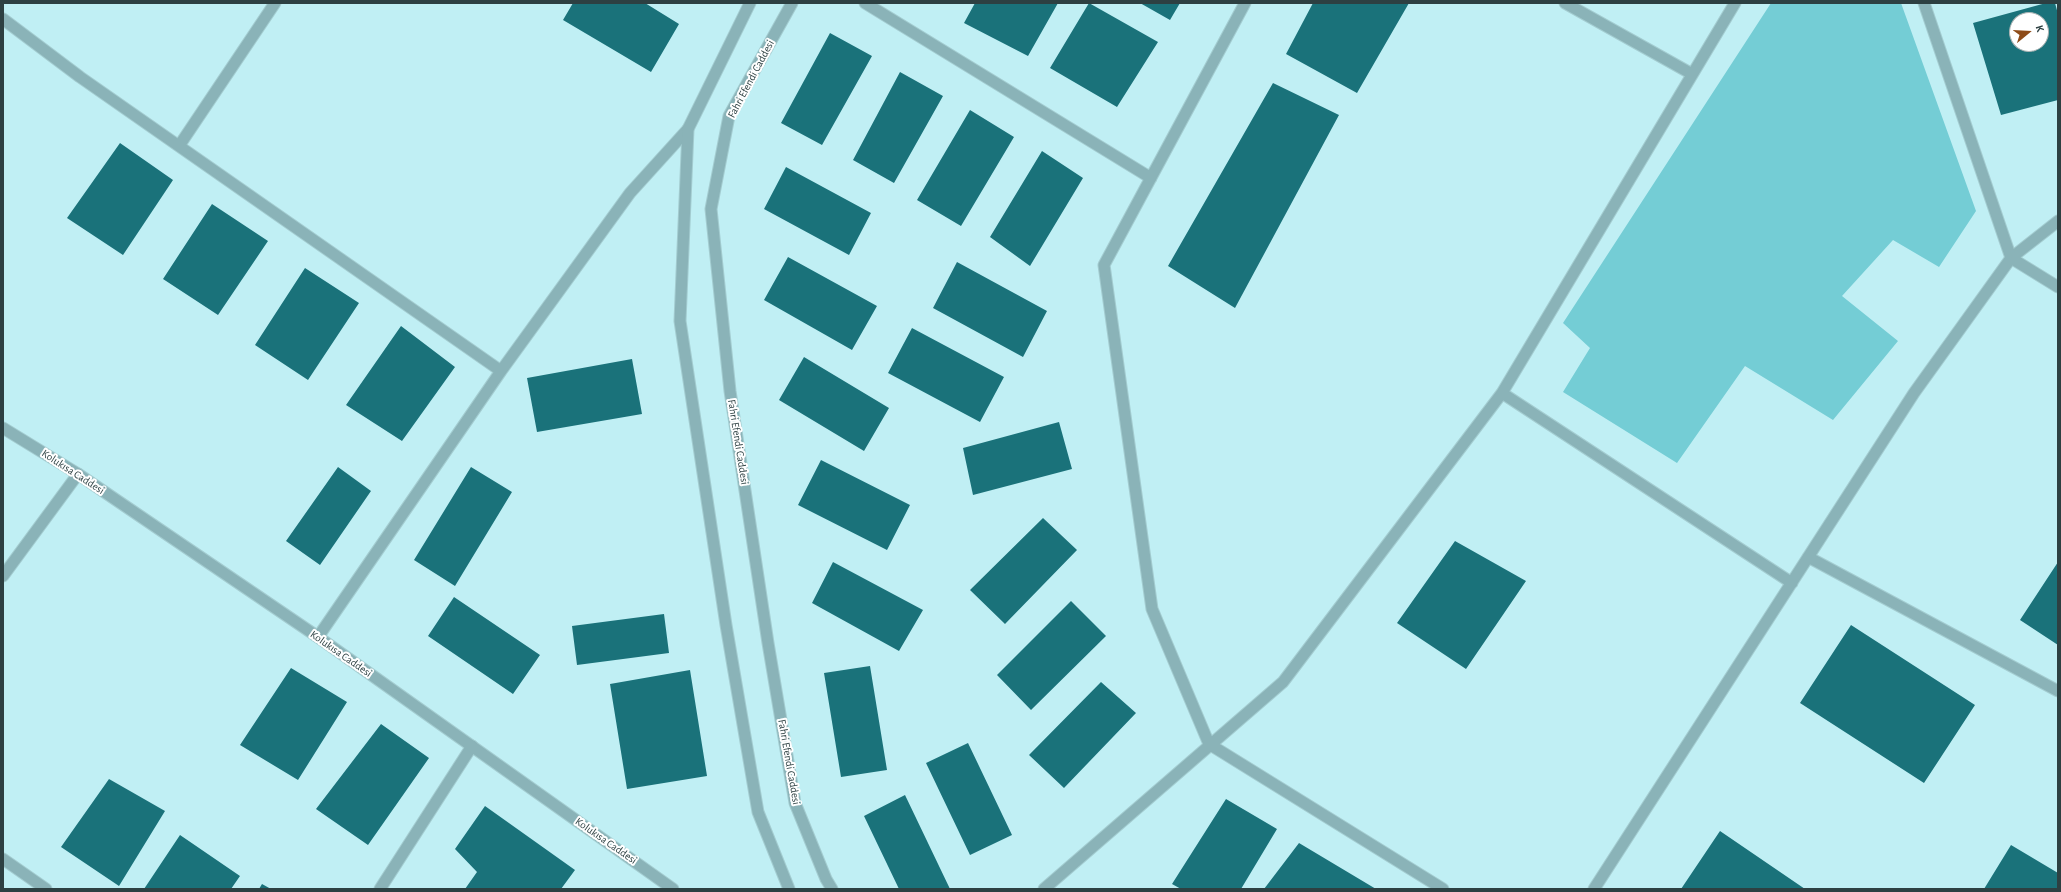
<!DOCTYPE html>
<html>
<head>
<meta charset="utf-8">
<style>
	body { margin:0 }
	#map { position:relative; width:2061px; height:892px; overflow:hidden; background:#c0eff4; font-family:"Alegreya Sans",sans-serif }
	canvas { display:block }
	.frame { position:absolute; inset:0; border:4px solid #2d4042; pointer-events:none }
	.north { position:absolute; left:2009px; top:12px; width:40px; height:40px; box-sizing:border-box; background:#fff; border:1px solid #abb3b3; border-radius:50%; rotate:72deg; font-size:11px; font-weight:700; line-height:16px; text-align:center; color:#2d4042 }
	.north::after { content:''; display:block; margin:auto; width:14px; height:18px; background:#8e4c19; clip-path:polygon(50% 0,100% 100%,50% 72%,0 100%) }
</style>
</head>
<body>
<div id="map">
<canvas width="2061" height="892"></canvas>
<div class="frame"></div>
<div class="north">K</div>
</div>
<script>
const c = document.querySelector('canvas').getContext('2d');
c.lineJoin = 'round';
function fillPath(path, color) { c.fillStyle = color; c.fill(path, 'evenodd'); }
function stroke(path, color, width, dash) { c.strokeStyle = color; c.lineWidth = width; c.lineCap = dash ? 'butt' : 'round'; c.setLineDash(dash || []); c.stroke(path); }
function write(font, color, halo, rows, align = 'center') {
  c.font = font + ' "Alegreya Sans",sans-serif'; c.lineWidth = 4; c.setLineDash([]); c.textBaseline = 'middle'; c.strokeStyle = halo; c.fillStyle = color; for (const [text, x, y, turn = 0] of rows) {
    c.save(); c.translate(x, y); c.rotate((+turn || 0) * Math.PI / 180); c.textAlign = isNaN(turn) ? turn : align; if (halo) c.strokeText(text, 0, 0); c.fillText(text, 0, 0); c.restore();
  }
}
const green = new Path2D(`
	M1771,3H1901L1976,211L1939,267L1893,240L1842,296L1898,341L1833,420L1745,366L1677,463L1563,392L1590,348L1563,323Z`);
const building = new Path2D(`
	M573,3H645L679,24L651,72L563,20Z
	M975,3H1058L1028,56L964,23Z
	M1089,3L1158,42L1117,107L1050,68Z
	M1140,3H1180L1170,20Z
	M1313,3H1409L1357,93L1286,54Z
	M2046,3H2055L2058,14V100L2001,115L1973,23ZM2017,20H2041V44H2017Z
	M830,33L872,56L822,145L781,123Z
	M900,72L943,96L894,183L853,160Z
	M1273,83L1339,115L1235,308L1168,266Z
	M970,110L1014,137L961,226L917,200Z
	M120,143L173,180L123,255L67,218Z
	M1042,151L1083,178L1030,266L990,237Z
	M786,167L871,213L849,255L764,209Z
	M212,204L268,241L218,315L163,279Z
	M788,257L877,306L852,350L764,300Z
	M957,262L1047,311L1023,357L933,308Z
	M305,268L359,303L308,380L255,345Z
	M401,326L455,367L402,441L346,405Z
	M912,328L1004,377L980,422L888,373Z
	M804,357L889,408L864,451L779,400Z
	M632,359L642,414L537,432L527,378Z
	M1059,422L1072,469L973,495L963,448Z
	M821,460L910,505L887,550L798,505Z
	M338,467L371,491L320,565L286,541Z
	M471,467L512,492L455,586L414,560Z
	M1043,518L1077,550L1005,624L970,590Z
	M1455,541L1526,581L1466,669L1397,623Z
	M833,562L923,610L899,651L812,603Z
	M2058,562V645L2020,620Z
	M454,597L540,655L513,694L428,636Z
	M1071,601L1106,636L1031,710L997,675Z
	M664,614L669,653L577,665L572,626Z
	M1851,625L1975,705L1924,783L1800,703Z
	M870,666L887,770L841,777L824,673Z
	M291,668L347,702L298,780L240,745Z
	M690,670L707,776L627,789L610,684Z
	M1101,682L1136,713L1064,788L1029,755Z
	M381,724L429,758L368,845L316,809Z
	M968,743L1012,835L970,855L926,763Z
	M109,779L165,811L119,886L61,847Z
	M905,795L950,889H899L864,816Z
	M1226,799L1277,829L1241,889H1181L1172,884Z
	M485,806L575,870L561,889H465L477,872L455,849Z
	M1720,831L1805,889H1681Z
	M180,835L240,876L231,889H144Z
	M1299,843L1376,889H1264Z
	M2011,845L2058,873V889H1984Z
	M262,884L271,889H259Z`);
const minor = new Path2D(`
	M865,3L1151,178
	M1245,3L1104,265L1152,609L1209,744L1443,889
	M1565,3L1692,74
	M1924,3L2011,258L2058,287
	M3,19L80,77L501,371
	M179,146L275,3
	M1502,393L1792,583
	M1808,557L2058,691
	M3,576L78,474
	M318,637L501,371L630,193L688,129
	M3,859L46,889
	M380,889L472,746
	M1044,889L1283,682L1502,393L1735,3
	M1594,889L1914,393L2011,258L2058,221`);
const tertiary = new Path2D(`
	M750,3L688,129L680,321L726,625L758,812L789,889
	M792,3L729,116L711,209L730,391L768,643L795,803L826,879L832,889
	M3,428L78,474L318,637L673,889`);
const streetNames = [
	["Fahri Efendi Caddesi",751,79,-62],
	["Fahri Efendi Caddesi",738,442,81],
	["Kolukısa Caddesi",73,472,33],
	["Kolukısa Caddesi",341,654,35],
	["Fahri Efendi Caddesi",789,762,80],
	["Kolukısa Caddesi",606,841,35]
];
fillPath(green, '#74cdd5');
fillPath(building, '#1a727a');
stroke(minor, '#a3ccd0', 13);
stroke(tertiary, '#a3ccd0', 13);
stroke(minor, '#8ab3b8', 11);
stroke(tertiary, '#8ab3b8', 11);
write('11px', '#2d4042', '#fff', streetNames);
</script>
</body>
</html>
